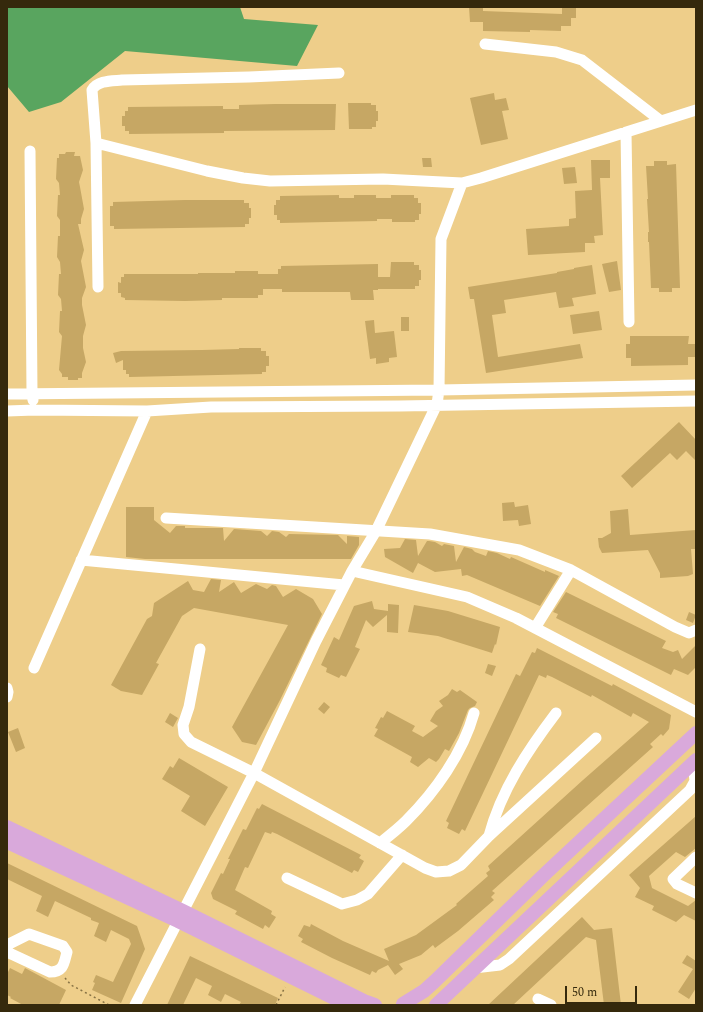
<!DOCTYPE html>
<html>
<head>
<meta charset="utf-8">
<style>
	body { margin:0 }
	#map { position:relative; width:703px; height:1012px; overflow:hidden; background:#eece8a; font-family:Spectral,serif }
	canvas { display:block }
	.frame { position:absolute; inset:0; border:8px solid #35290c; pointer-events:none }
	.scale { position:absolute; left:565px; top:986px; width:72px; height:18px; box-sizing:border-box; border:2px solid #35290c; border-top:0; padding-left:5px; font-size:12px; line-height:14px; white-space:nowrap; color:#35290c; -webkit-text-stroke:3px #eece8a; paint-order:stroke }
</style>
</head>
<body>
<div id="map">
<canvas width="703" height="1012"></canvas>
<div class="frame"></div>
<div class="scale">50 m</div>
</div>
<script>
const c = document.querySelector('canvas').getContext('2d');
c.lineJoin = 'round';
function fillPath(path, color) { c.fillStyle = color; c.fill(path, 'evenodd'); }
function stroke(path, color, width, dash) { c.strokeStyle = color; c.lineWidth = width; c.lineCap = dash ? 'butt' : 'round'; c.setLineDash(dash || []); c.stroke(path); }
const forest = new Path2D(`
	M7,7H240L244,19L318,25L297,66L125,51L61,102L29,112L7,86Z`);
const building = new Path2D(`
	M469,7H483V11L562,14V7H576V18H571V26H561V31L530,30V32L483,31V22H470Z
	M494,93L495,100L506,98L509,110L502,111L508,139L481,145L470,98Z
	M348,103H371V105H376V111H378V121H376V127H372V129H349Z
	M275,104H336L335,130L224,131V133L129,134V131H125V126H122V116H125V111H128V107L223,106V109H239V105Z
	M66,152H75L74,156H80L83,170L79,182L80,187L84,209L81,219V224H78L84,250L81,261L86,287L82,298V305L86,325L83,336V348L86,362L82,373V378H78V380H68V377H62V374L59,370L62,336L59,332L60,311H62L61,299L58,295L59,274H61L60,262L57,257L58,236H60V220L57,216L58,195H60L59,183L56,179L57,158H59V154H65Z
	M422,158H431L432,167H423Z
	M591,160H610V178H600L603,235L594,236L595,243H585V252L528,255L526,229L569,226V219L576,218L575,191L592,190Z
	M654,161H667V165L676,164L680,288H672V292H659V288H651L649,242H648V232H649L647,199H648L646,166H654Z
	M575,167L577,183L564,184L562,168Z
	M339,195V198H354V195H376V198H391V195H414V198H418V203H421V214H419V220H415V222H392V219H377V221L280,223V220H277V215H274V205H276V200H280V196Z
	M185,200H244V203H249V208H251V218H249V224H245V227L114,229V226H110V206H113V202Z
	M617,261L621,290L609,292L602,264Z
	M391,262H414V265H419V270H421V280H419V286H415V289H378V290H373L374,300H351L350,292H282V289H263V295H258V298H222V300L185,301L125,300V298L121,297V293H118V282L121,283V277H124V274H198V273H235V271H258V274H278V269H281V266L378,264V277H390Z
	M592,265L596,294L572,298L574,306L559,308L556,292L504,300L506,313L492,315L498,357L580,344L583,358L486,373L474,299H470L468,287L557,273V272L574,269V268Z
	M599,311L602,330L573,334L570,315Z
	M401,317H409V331H401Z
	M374,320L375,333L394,331L397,357L389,358V362L376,364V358L370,359L365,321Z
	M630,336H689L688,344H696V357H688V365L631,366V358H626V344H630Z
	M239,348H261V351H266V356H269V366H266V372H262V374L129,377V374H126V370H123V360L116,363L113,353L121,351L202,350L239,349Z
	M679,422L696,440V461L686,451L677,460L670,453L632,488L621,476Z
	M514,502L515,507L528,505L531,524L519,526L518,520L503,521L502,503Z
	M126,507H154V520L170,533L176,526H185V528H223L224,541L234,529L261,531L267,536L272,531L279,532L286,537L289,534L338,535L347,544V536L359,537V545L351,559H145L126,557Z
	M628,509L630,535L696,530V549H691L693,574L688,576L660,578V573L648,550L602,553L599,547L598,538H602L611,533L610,511Z
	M405,539L416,540L418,556L427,541H429L435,542L442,546L444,544L454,546L456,562L464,547L472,549L475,552L486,556L488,551L497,553L510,559L511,557L545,572V570L559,576L540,606L467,575L462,576L461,569L435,572L418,563L413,573L385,557L384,549L400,548Z
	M211,579L221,580L219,592L234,582L241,593L256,584L267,589L272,585L276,586L283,597L296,589L313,599L322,614L280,700L256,745L242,742L232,727L288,625L194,608L182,616L156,663L159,664L142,695L121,691L111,685L147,619L152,616L154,603L188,581L193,590L204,592Z
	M566,592L666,641L662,648L673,652L678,650L682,659L696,645V667L688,675L674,669L671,675L556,618L558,614L553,612Z
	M372,601L374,609L388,611V604L399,605L398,633L387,632V615L373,627L366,620L355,647L360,649L346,677L341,675L339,678L326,672L327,668L321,665L334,637L339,640L354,606Z
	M414,605L448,611L500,627L496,645L495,644L492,653L438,636L408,632Z
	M689,612L696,615L693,623L686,620Z
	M537,648L612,686L613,684L671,715L669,729L663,736L661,734L650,744L653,747L492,891L495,893L491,897L494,900L458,931L435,948L433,945L421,955L399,964L403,969L395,975L388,965L378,970L376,973L372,971L370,975L332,958L301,942L303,939L298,936L304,925L310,927L311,924L343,941L389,961L384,949L416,935L457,905L456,904L488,876L486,873L490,870L488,866L583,780L649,722L633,713L631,717L592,695L591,697L552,677L547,675L546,678L539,675L465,831L462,829L459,834L447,828L449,823L446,821L516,674L520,676L532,652L535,653Z
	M488,664L496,666L492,676L485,673Z
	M452,689L457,692L460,690L477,702L475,706L470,708L468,710L459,733L449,751L445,749L439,759L436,762L429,758L418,767L410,762L412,757L374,736L378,729L375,728L381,717L383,718L387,711L415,726L412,731L423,737L438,726L430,721L436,711L443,706L439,701L448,695Z
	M324,702L330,707L324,714L318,709Z
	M170,713L178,718L173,727L165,722Z
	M18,728L25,748L16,752L8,732Z
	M179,758L228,787L205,826L181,811L190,796L162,779L170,766L173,768Z
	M262,804L361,855L359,858L364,861L358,872L354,870L352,873L277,834L272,832L271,834L265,832L248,868L245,867L235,890L272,911L271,914L276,917L269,928L265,925L263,929L235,914L237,911L213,899L211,893L221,873L223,874L230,859H228L243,829L246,830L257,808L259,809Z
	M696,816V848L685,857L676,852L649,876L652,888L688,906L696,900V921L684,915L676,922L652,910L654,906L635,897L640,888L629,875Z
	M7,863L137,926L145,949L121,1003L92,990L95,983L93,982L96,975L113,982L131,944L129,939L111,930L106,942L94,936L99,923L91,920V918L55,901L48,917L36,911L42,896L7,879Z
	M582,917L594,930L612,928L621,1005H604L596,940L586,937L513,1005H488Z
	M687,955L696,961V988L689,999L678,992L693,969L682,963Z
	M190,956L278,998L275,1005H239L241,1002L225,994L221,1002L208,995L212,986L196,978L183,1005H167Z
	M10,968L22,974L25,968L66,990L59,1005H23L10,998L11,997L7,995V974Z`);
const path = new Path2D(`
	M65,978L71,985L109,1005
	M276,1005L285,987`);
const minor = new Path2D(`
	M485,44L556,52L582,60L661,121
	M626,132L629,322
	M96,143L207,171L243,178L270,181L383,179L462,183
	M30,151L32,393L33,400
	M98,287L96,143L92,90C98,80 112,81 122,80L249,77L339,73
	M7,394L439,390L696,385
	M7,411L35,410L147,411L211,407L400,406L696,401
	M166,518L430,534L519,550L571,570
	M81,560L344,585
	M352,571L467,597L516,618L696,712
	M535,628L571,570L675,627L689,633L696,630
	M200,649L189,707L183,725L184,734L191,742L254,773L425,868L436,872L449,871L461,865L489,836L596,738
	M34,668L147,411
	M7,688L8,692L7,697
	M489,836C501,790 528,750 556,713
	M380,843C389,836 398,829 406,821C435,792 463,753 474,713
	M696,857L673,879L677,884L696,893
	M287,878L342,904L357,900L368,894L402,855
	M7,945L29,934L63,946L67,952C64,963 64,972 50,972L7,952
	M474,968L500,965L509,959L690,790L695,781L693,763
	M538,999L551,1005
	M135,1005L254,773L316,641L352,571L376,531L437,404L439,390L441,239L462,183L481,178L696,110`);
const major = new Path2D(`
	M7,827L183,911L364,1001L375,1005
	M7,842L178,921L348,1005
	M403,1004L424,991L434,982L547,872L696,733
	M436,1005L696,760`);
fillPath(forest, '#59a55f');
fillPath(building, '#c6a764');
stroke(path, '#887345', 1.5, [2, 3]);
stroke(minor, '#fff', 11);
stroke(major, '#d9a9db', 14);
</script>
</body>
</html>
